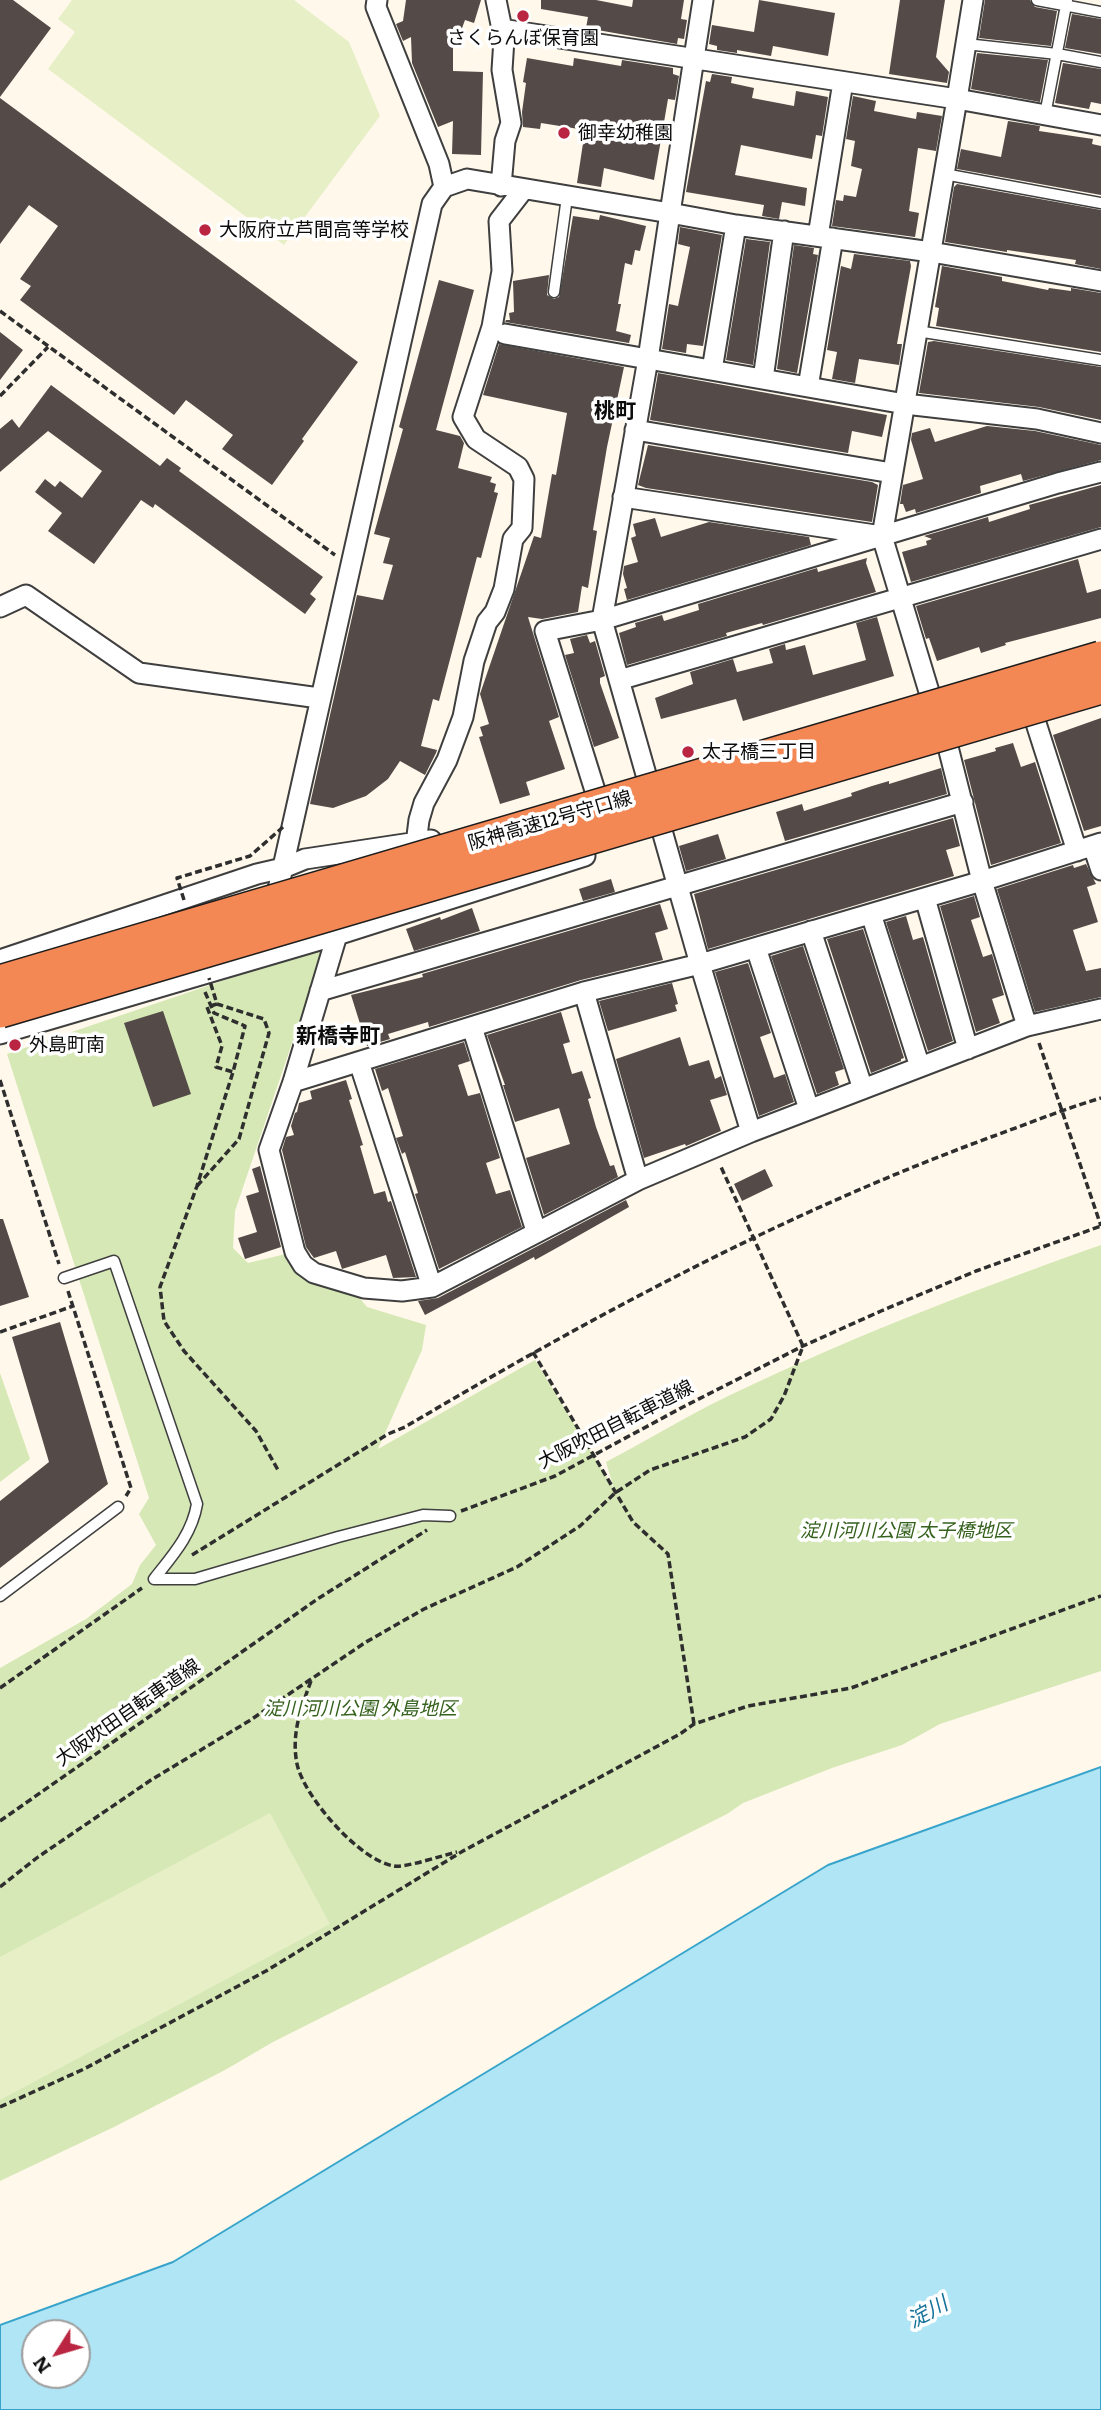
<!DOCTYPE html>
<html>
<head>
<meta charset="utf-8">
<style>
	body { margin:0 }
	#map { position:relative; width:1101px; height:2410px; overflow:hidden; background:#fff8eb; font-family:Literata,serif }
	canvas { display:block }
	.north { position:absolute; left:21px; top:2319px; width:70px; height:70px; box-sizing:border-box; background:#fff; border:2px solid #9e9e9e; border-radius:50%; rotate:233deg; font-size:19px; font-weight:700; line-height:28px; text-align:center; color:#0c0c0c }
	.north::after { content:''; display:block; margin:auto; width:24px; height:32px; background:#ba2641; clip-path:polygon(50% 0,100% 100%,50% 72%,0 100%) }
</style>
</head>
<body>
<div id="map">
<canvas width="1101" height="2410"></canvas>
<div class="north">N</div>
</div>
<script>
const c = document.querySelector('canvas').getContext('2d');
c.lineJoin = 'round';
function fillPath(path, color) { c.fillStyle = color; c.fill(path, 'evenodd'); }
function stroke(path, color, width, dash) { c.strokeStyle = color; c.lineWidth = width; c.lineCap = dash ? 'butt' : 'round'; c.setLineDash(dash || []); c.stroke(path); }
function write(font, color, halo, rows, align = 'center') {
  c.font = font + ' Literata,"Noto Sans JP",serif'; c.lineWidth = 7; c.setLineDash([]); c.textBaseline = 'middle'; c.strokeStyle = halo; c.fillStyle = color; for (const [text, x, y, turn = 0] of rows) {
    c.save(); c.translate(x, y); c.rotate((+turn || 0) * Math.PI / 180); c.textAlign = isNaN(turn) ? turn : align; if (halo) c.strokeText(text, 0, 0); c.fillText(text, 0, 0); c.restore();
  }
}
const green = new Path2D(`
	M325,946L235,1211L233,1248L248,1263L290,1253L354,1291L367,1307L426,1325L422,1350L378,1449L535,1360L614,1489L606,1462C640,1444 674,1424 708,1406C835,1343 968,1292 1101,1245V1671L940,1724L902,1745L832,1768L743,1803L727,1814L273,2042L225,2070L114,2127L0,2181V1668L86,1619L132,1584L140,1565L156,1545L139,1514L149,1498L7,1054Z
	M0,1373L30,1459L0,1482Z`);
const pitch = new Path2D(`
	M72,0H294L349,42L380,116L284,245L48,69L75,32L58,19Z
	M270,1813L330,1924L0,2100V1957Z`);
const water = new Path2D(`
	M1101,1767V2410H0V2325L173,2262L828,1865ZM77,2333V2375H35V2333Z`);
const building = new Path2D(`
	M0,0H13L51,28L0,97Z
	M406,0H481L474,23L465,20L461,31L453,28V71L483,72L481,155L452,154L453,121L438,127L412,63L411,37L403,41L396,24L403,21Z
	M541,0H596L632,7L633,0H684L681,19L687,20L684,39L678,38L677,44L586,28L588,17L541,9Z
	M759,0L835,13L828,56L773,46L771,56L737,50V53L717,50V46L709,44L712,25L754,32Z
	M900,0H945L936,57L949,72L947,83L889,74Z
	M985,0H1030L1035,7L1057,11L1051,46L979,38Z
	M1072,14L1101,19V54L1065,48Z
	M977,53L1048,60L1040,102L971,89Z
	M527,58L573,66L574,58L621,66L622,60L673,68V74L679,76L675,100L668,99L654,180L604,168L601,187L577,183L585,130L541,123L540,129L523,127L522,112L526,83L523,82Z
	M1063,63L1101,69V104L1091,102L1089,109L1055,103Z
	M712,74L732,77L731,83L754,88L752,98L794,106L796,91L828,97L822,136L816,135L812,159L741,145L735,175L807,188L805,206L782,202L779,219L762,216L764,205L686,192L706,81L710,82Z
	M853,96L876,101L874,111L916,119L917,112L942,116L936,151L918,148L909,211L919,213L915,237L832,226L836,200L843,201L844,195L856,197L862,169L851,166L855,141L846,139Z
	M0,98L358,362L302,439L304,441L272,485L222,449L233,435L186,400L174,415L20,300L31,286L20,279L58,226L29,205L0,244Z
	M1008,121L1040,126L1039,131L1093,139L1092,144L1101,146V195L957,169L961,149L1001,157Z
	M957,184L1101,210V269L1075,264L1076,260L1007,250V252L945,242L954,187Z
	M600,215L646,226L640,251L635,250L632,265L625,263L618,304H621L616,331L631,335L629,343L505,322L506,320H510L509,313L514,312L513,281L549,275L547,295L554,299L559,297L573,216L599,220Z
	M680,227L722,235L703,346L687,344L686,353L662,349L669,304L678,306L690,247L678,244Z
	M746,239L770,242L753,365L726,360Z
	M794,245L814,248L813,254L818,255L797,373L777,369Z
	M854,254L910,261L911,266L897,344H902L899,365L859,359L855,383L832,379L837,352L827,350L841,266L851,269Z
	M942,266L1002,277V281L1048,290L1049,288L1071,291V288L1101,293V352L936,326L939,308L935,307Z
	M439,280L474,290L436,430L460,436L464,443L458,468L492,477L490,482L496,484L494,492L498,493L481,558L477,557L439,701L433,699L421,746L437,750L436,753L425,775L400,761L388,779L366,796L333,808L310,804L357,595L383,600L393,565L383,563L390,538L374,534L403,429L399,427Z
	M0,332L23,350L0,380Z
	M934,341L1101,367V420L1039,407L919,393L928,342Z
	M499,344L624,367L607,447L593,530L597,531L588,588L582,586L578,612L542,619L528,617L559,717L549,721L565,769L526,782L530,795L500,804L479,737L483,736L480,727L489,724L480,694L534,536L541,538L552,474L556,475L567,413L483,395Z
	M658,373L887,415L882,437L852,431L848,453L650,420Z
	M51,385L160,466L167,458L181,468L179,471L323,577L310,594L316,599L305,614L155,504L153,508L141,500L94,564L48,531L62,513L35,492L45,479L55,487L60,481L82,498L102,471L48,431L0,472V429L12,419L19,428Z
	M987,426L1035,431L1101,445V460L1023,481L1021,474L980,486L981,493L916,513L915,509L906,512L903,504H900L903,485L923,479L911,440L912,433L930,428L935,442Z
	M648,445L872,482L878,485L872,522L646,488L638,485Z
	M1101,485V527L911,582L902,552L927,545L926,541L932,539L924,536L988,517L989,522L1030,509L1029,505Z
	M655,518L661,537L709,522L809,537L811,545L627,600L624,589L627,588L623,574L624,566L638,562L631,538L636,536L633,524Z
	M867,558L866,563L876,592L763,625L762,623L726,633L727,636L627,665L619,633L636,627L635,623L662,615L664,621L699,610L698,604L817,568L818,572Z
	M1078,559L1087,593L1101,589V618L1005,643L1006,645L981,653L979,647L937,661L929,638L926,639L916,606Z
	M877,617L894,676L743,721L736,699L661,719L655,698L693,684L690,672L733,659L737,672L773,663L769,649L785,644L786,650L805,645L813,675L866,660L856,623Z
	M587,635L590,643L595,641L605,676L600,678V683L619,738L594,747L565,655L574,653L570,639Z
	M1101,718V826L1084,831L1053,735Z
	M1013,743L1021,767L1035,762L1061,843L991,865L964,760L996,751L995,748Z
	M941,768L947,794L785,841L776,812L802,804L804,811L852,796L851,793L872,786L889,781V784Z
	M953,818L960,846L946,850L954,876L708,949L694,894Z
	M718,834L726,859L686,871L679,846Z
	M1086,864L1096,884L1087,887L1098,922L1073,930L1086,971L1101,968V997L1035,1012L997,889L1073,865L1074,868Z
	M611,879L615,892L583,901L579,889Z
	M974,896L980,917L971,920L983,957L992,954L1004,995L992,999L1000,1023L976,1032L940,906Z
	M660,904L668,929L655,933L663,960L581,980L429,1027L428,1022L388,1034L390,1039L367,1046L351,995L423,977L422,974Z
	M472,908L480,931L414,951L406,929L440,917L441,920Z
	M906,916L913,940L923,937L953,1041L928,1051L886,922Z
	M863,929L904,1058L901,1059V1061L871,1073L827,939Z
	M803,946L844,1069L835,1072L839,1085L817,1094L771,956Z
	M748,963L771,1033L760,1037L774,1078L785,1074L794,1102L759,1116L715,972Z
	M672,983L678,1004L675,1005L677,1011L608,1031L599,1001Z
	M163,1011L191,1094L153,1107L124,1023Z
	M561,1012L570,1042L563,1044L572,1074L582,1071L591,1098L588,1099L596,1127L610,1166L614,1165L618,1177L544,1215L526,1158L570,1144L559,1108L515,1122L503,1085H505L487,1035Z
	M680,1037L689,1066L709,1060L715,1079L721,1076L727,1095L710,1100L721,1131L686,1146L685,1144L644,1158L616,1059Z
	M464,1042L470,1061L458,1065L468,1096L480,1093L500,1158L486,1163L496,1194L510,1190L522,1227L439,1269L415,1194L418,1193L405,1152L402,1154L396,1138L403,1136L388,1088L382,1091L375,1069Z
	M346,1080L352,1099L349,1100L363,1145L360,1146L374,1194L385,1191L388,1202L391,1201L416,1277L393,1278L386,1255L342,1269L336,1251L314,1258L306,1247L282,1150L286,1137L294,1135L291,1126L295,1113L297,1112L299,1103L312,1099L310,1091Z
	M260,1166L281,1247L245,1259L238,1238L257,1232L246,1196L259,1192L252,1169Z
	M765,1169L773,1186L742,1201L734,1184Z
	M626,1200L629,1207L562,1245L535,1260L534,1257L425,1315L418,1301L438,1298Z
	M0,1219H3L29,1297L0,1306Z
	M60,1322L108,1484L0,1568V1501L49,1462L12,1337Z`);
const path = new Path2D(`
	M0,311L335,555
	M0,396L48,347
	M205,992L214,1013L245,1026L233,1072L197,1186L160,1287L164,1321L184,1351L256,1431L278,1470
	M1039,1043L1101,1226
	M0,1080L59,1264
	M68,1291L131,1488L126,1496
	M0,1332L73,1306
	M533,1352L633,1522L668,1554L694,1724
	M461,1511L555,1476L683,1407L803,1346L881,1311L976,1271L1101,1226
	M192,1555L388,1434L405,1427C595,1315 784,1213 991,1137C1027,1124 1064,1109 1101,1098
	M311,1681C301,1708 291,1734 297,1764C304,1797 360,1861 394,1866C405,1868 444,1855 457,1852
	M0,1688L142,1588
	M0,1821L319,1598L427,1530
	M0,1887L38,1857L151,1780L249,1721L366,1642L424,1609L517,1567L580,1526L615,1493L650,1470L745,1437L771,1419L784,1396L803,1346L721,1167
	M0,2107L84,2069L266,1971L463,1851L680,1734L694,1724L748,1706L851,1688L1101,1596`);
const lane = new Path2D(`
	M1037,0L1101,12
	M966,44L1057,54L1101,62
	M1045,115L1067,0
	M944,174L1101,203
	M554,292L567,197
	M917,331L1101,360
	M64,1278L114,1261L197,1504C192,1534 173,1555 154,1579
	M154,1579H195L338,1537L423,1515L450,1516
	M0,1596L118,1507`);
const street = new Path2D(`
	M377,0L376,7L439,164L444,187
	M496,0L504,39L502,70L511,123L505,141L501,186
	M501,29L957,99L973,0
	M818,236L843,82
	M505,334L905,404L1037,419L1101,433
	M712,370L736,225
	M763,379L784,231
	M808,387L833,238
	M635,430L892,473
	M623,497L875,535
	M0,607L26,595L139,673L319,698
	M619,680L1101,539
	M1034,717L1077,851
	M932,718L930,695L882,536L957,99L1101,125
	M947,743L982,881L1027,1026
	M597,797L545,631L602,620L1058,483L1101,472
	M416,844L419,820L424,803L447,760L463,717L474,661L487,622L495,612L504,589L513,539L522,528L524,479L518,467L476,439L463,417L492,327L502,271L499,221L523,190
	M1093,846L1101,870
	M925,898L968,1049
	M871,914L920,1067
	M811,931L863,1089
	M337,935L293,1082L269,1150L295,1252L303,1265L314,1273L364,1288L402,1291L432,1287L638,1180L751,1132L1027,1026L1101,1009
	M756,948L809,1109
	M263,956L432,204L444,187L467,179L670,213L703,0
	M0,960L257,874L283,868L305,859L431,840
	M320,991L963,802
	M584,992L638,1180
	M472,1027L536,1231
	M0,1034L337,935L585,856
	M359,1062L432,1287
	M293,1082L584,992L700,964L982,881L1101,843
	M751,1132L700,964L602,620L648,359L670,213L736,225L931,252L1101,281`);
const pathBridge = new Path2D(`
	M184,900L177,878L250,856L283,827
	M217,1004L207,1007L222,1046L216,1067L233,1072
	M197,1186L239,1139L269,1033L264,1019L217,1004L209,978`);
const highwayBridge = new Path2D(`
	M0,983L1101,659
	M0,1010L1101,686`);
const markers = [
	[523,16,7,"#ba2641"],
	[564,133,7,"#ba2641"],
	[205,230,7,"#ba2641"],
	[688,752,7,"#ba2641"],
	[15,1045,7,"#ba2641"]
];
const poiNames = [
	["さくらんぼ保育園",523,38,"center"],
	["御幸幼稚園",578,133],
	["大阪府立芦間高等学校",219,230],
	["太子橋三丁目",702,752],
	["外島町南",29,1045]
];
const streetNames = [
	["阪神高速12号守口線",550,821,-16],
	["大阪吹田自転車道線",616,1425,-27],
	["大阪吹田自転車道線",128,1713,-35]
];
const parkNames = [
	["淀川河川公園 太子橋地区",906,1531],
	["淀川河川公園 外島地区",360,1709]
];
const neighbourhoodNames = [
	["桃町",615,412],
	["新橋寺町",338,1037]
];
const waterNames = [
	["淀川",928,2313,-29]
];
fillPath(green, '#d6e8b5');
fillPath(pitch, '#e7efc7');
fillPath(water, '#b0e5f5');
stroke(water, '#38a4cb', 2);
fillPath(building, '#544b48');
stroke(lane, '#3f3f3f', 13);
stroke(street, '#3f3f3f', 23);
stroke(path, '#2e2e2e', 3.5, [7, 3.5]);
stroke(lane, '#fff', 10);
stroke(street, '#fff', 19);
stroke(highwayBridge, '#1d1d1d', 38, []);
stroke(pathBridge, '#2e2e2e', 3.5, [7, 3.5]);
stroke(highwayBridge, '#f38855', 35);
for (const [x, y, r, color] of markers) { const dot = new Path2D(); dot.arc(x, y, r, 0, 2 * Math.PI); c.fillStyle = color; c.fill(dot); stroke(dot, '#fff', 2.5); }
write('19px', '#0c0c0c', '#fff', poiNames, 'left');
write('19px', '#0c0c0c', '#fff', streetNames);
write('italic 19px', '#35621d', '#fff', parkNames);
write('bold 21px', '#0c0c0c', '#fff', neighbourhoodNames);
write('italic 21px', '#17739b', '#fff', waterNames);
</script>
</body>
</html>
